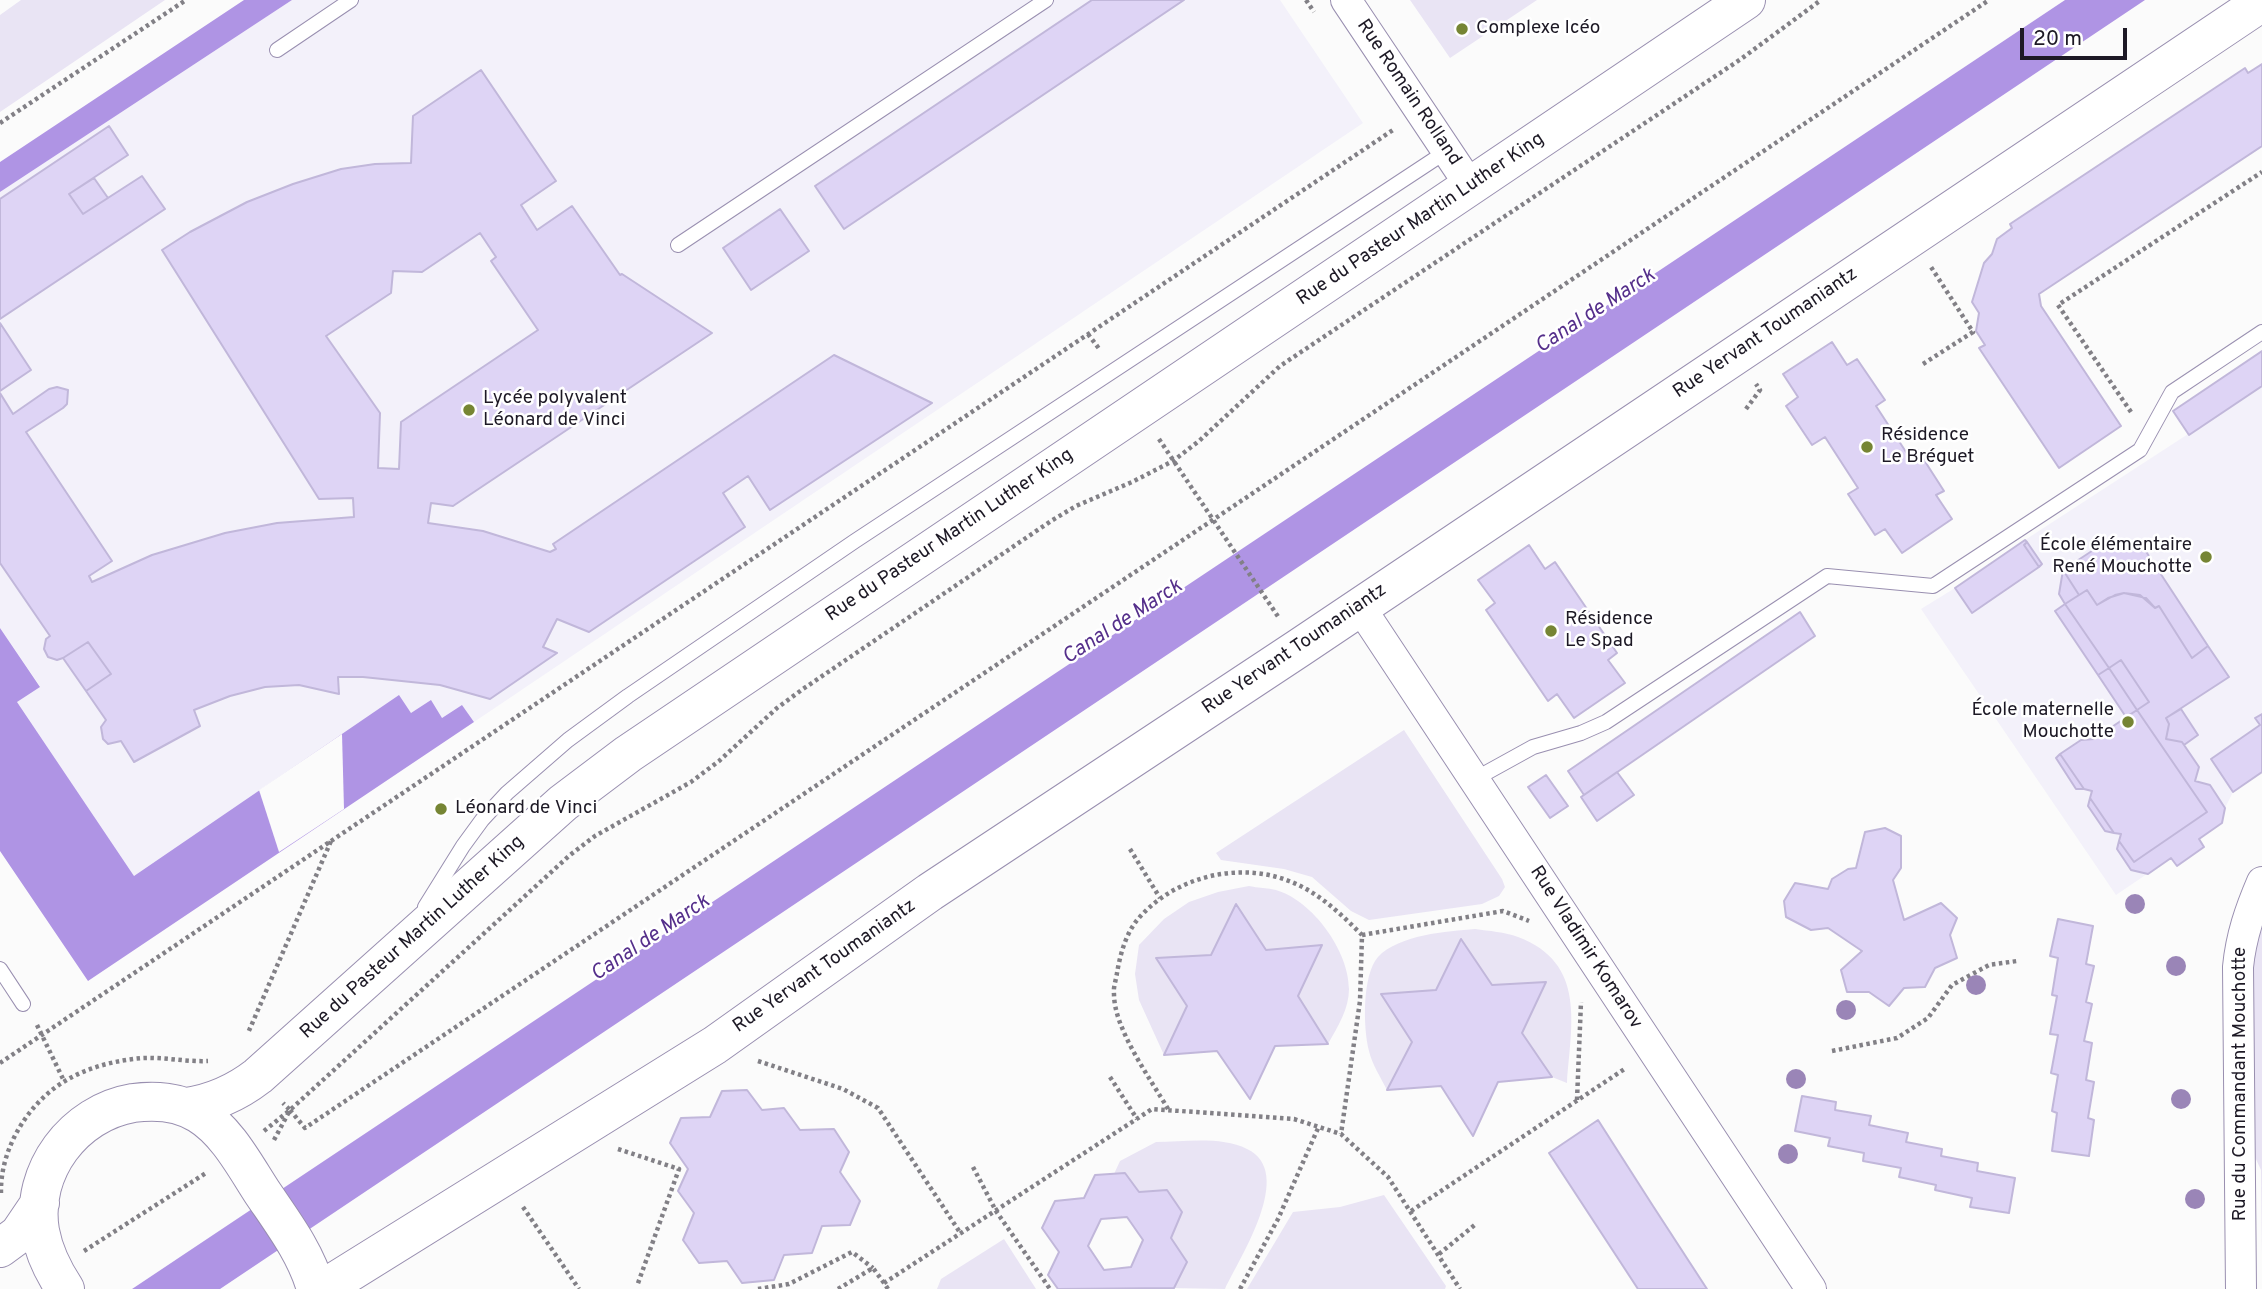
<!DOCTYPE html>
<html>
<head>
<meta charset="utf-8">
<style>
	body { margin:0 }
	#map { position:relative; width:2262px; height:1289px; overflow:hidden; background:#fbfbfb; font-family:Overpass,sans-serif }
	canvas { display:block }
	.scale { position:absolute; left:2020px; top:28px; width:107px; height:32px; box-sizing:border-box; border:4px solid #1d1925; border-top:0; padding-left:9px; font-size:21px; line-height:24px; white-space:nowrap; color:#1d1925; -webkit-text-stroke:5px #fff; paint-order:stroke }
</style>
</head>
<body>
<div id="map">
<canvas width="2262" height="1289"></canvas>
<div class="scale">20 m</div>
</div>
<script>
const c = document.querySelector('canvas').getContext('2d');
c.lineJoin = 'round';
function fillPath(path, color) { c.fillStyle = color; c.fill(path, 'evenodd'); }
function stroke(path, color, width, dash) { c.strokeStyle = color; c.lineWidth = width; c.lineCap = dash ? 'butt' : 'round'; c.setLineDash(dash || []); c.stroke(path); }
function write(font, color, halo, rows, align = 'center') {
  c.font = font + ' Overpass,sans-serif'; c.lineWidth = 5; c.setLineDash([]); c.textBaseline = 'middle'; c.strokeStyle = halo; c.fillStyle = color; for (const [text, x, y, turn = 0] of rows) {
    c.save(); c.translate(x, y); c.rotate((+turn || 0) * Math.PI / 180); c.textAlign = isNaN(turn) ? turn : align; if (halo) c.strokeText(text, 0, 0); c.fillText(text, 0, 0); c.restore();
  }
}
const built = new Path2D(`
	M292,0H1280L1363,123L474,722L462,705L442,718L411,713L398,696L134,876L17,702L40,686L0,628V192Z
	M2262,386V714L2255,719L2260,725L2212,759L2233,792L2225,808L2222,823L2116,895L1921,609L1955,588L1972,613L2042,565L2025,540Z`);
const green = new Path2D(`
	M21,0H165L0,112V15Z
	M1410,0H1537L1450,58Z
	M1404,730L1502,879L1505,887L1499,896L1482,904L1369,920L1351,911L1312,877L1284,869L1221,860L1216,853Z
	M1249,886C1258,888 1268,888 1276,890C1313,901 1349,951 1349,989C1349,1009 1338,1026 1328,1044L1298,996L1322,946L1266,950L1236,904L1211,955L1156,959L1187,1006L1164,1055L1139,1000L1135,974L1139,945L1164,919L1189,902L1218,892Z
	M2262,901V1257L2261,1170L2248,1142L2247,982Z
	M1475,929C1489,931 1505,932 1518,937C1587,963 1571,1025 1567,1083L1552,1077L1522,1033L1546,982L1492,985L1461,940L1436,990L1381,994L1412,1042L1387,1090C1381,1078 1372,1064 1369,1051C1363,1028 1362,975 1378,957C1398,935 1448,931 1475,929Z
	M1156,1142C1184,1142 1221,1136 1247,1149C1296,1172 1240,1257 1225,1289L1174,1288L1187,1262L1171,1238L1182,1212L1167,1190L1139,1192L1125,1173L1114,1174L1120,1161Z
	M1384,1195L1446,1286L1445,1289H1247L1293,1212L1340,1207Z
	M1004,1239L1036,1289H937L941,1279Z`);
const water = new Path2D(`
	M244,0H292L0,192V162Z
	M2065,0H2145L220,1289H132Z
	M0,628L40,687L17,702L134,876L399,695L411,713L431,700L442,718L462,705L474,722L88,981L0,851Z`);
const pier = new Path2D(`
	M342,734L344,809L279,852L259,790Z`);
const building = new Path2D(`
	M1092,0H1184L844,229L815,186Z
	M2262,64V146L2039,294L2041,306L2121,426L2059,468L1979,348L1985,345L1976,331L1979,313L1972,302L1984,263L1992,254L1997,239L2012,228L2010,224L2245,68L2248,73Z
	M481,70L556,181L521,205L537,230L572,206L620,275L622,274L712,333L453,506L431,503L428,523L483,531L550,552L556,549L553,544L834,355L932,403L770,510L748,476L723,493L745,527L589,632L557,619L543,647L557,653L490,699L440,685L363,677H338L339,694L299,685L265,687L230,696L194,710L200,726L134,762L121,741L108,744L103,739L101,727L106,720L86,691L111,674L88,642L63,658L57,660L48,657L44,649L46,639L50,636L0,563V393L13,414L49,389L57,387L68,390L67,404L63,408L26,432L112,561L89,576L92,582L152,555L225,533L277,523L354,517L353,498L319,499L162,250L190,232L247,202L293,184L341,169L375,164L411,163L413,116ZM480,233L496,257L491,261L538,330L401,422L399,469L378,468L380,413L326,336L391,293L393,271L422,272Z
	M109,126L128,155L69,194L83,214L142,176L165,209L0,319V199Z
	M94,178L108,198L83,214L69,194Z
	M780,209L809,251L751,290L723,248Z
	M0,323L31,370L0,391Z
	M1832,342L1847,365L1857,359L1885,400L1876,406L1908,455L1917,449L1944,491L1936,495L1952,519L1902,553L1885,529L1875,535L1848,494L1858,488L1825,437L1812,445L1786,406L1798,397L1783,374Z
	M2262,351V386L2189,435L2173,411Z
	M2025,540L2027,542L2024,545L2039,567L1972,613L1955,588Z
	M2027,542L2042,564L2039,567L2024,545Z
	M2104,543L2145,550L2208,646L2192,658L2159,606L2155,608L2140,595L2124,593L2115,595L2097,605L2087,590L2079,595L2063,570Z
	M1529,545L1545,569L1555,562L1617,653L1608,660L1625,683L1574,718L1557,694L1548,701L1486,610L1495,603L1478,580Z
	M2063,570L2079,595L2065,604L2059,594Z
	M2087,590L2097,605L2108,598L2124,593L2146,598L2155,608L2159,606L2192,658L2208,646L2229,677L2166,718L2169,724L2166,739L2182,742L2199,767L2195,781L2210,785L2225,808L2222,823L2199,839L2204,847L2177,866L2171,858L2148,874L2131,870L2117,849L2119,841L2134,862L2207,812L2137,710L2149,702L2121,660L2109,668L2065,604Z
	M2065,604L2109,668L2098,675L2055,611Z
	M1800,612L1815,636L1584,795L1568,771Z
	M88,642L111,674L86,691L63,658Z
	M2121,660L2149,702L2137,710L2109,668Z
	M2109,668L2137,710L2126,717L2098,675Z
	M2181,709L2198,735L2184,745L2182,742L2166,739L2169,724L2166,718Z
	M2137,710L2207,812L2134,862L2119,841L2121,834L2114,833L2090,798L2092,791L2084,789L2060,754L2081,740L2094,739Z
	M2262,714V772L2233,792L2211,759L2260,725L2255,718Z
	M2060,754L2084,789H2076L2056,758Z
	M1617,772L1634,795L1597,821L1581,797Z
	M1546,775L1568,806L1550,818L1528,787Z
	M2090,798L2114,833L2105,831L2088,806Z
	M1885,828L1901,836V868L1893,880L1904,920L1941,903L1957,918L1950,935L1957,958L1935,968L1925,987L1904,988L1889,1006L1869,992H1847L1841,970L1862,951L1828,928L1811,930L1786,917L1784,901L1795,883L1828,889L1832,879L1848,869L1856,868L1865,832Z
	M1236,904L1266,950L1322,945L1298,996L1328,1044L1275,1046L1250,1099L1217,1051L1164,1055L1187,1006L1156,958L1211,955Z
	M2058,919L2093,926L2086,964L2094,966L2086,1002L2092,1004L2084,1041L2092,1043L2086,1080L2094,1082L2088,1118L2094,1120L2089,1156L2052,1151L2057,1113L2052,1111L2058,1075L2051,1073L2058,1035L2050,1034L2057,996L2052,995L2058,958L2050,956Z
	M1461,939L1492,985L1546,982L1522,1033L1552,1077L1498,1082L1473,1136L1441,1086L1387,1090L1412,1042L1381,994L1436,990Z
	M747,1090L762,1110L784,1108L800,1130L834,1129L849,1152L840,1172L860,1201L850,1225L822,1226L812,1253L784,1255L774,1280L742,1283L727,1261L699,1263L683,1240L694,1213L678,1191L688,1169L670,1143L681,1118L710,1117L722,1091Z
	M1802,1096L1836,1102L1835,1110L1871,1116L1869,1125L1908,1133L1906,1142L1942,1149L1941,1156L1978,1163L1977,1171L2015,1178L2009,1213L1970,1207L1972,1198L1935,1190L1936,1185L1899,1177L1901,1168L1863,1161L1864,1153L1828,1146L1830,1138L1795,1131Z
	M1598,1120L1653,1206L1707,1289H1638L1549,1153Z
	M1125,1173L1139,1192L1167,1190L1182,1212L1171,1238L1187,1262L1174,1288L1058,1289L1048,1275L1059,1252L1042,1228L1055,1201L1084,1198L1095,1175ZM1127,1217L1143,1240L1131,1267L1104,1270L1088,1246L1101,1219Z`);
const path = new Path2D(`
	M1306,0L1314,12
	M0,123L186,0
	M1088,334L1100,350
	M1923,364L1973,332L1931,267
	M1746,409L1760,390L1756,384
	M2131,412L2058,305L2262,172
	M1159,439L1279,618
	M331,841L1393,130
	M1130,849L1160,898
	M1362,935L1503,911L1529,921
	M37,1025L64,1081
	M1832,1051L1897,1038L1928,1018L1952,985L1989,965L2017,961
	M758,1061L843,1089L878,1108L961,1234
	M0,1063L331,841L248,1033
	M1110,1077L1137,1119
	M1577,1100L1581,1002
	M1168,1109C1150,1078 1114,1029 1114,994C1113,988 1116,980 1117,973C1120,955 1126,933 1138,919C1174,877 1238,861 1289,881C1318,892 1340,913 1362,935L1360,1001L1341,1134
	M290,1110L305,1128L1989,0
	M264,1131L290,1110L570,855L595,836L691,782L719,761L777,708L803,689L1051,521L1076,506L1132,482L1173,461L1199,441L1280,366L1741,59L1821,0
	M274,1140L290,1110L283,1103
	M618,1149L679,1169L637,1286
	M973,1167L996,1211L1050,1289
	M1,1193C0,1149 28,1103 65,1081C88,1067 117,1060 143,1058C164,1057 186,1062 208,1061
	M523,1207L579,1289
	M1411,1211L1626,1068
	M84,1251L206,1173
	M1439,1254L1476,1224
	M758,1289L789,1284L852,1252L873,1268
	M838,1289L873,1268L884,1283
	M888,1289L884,1283L1152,1109L1294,1119L1341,1134L1388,1177L1460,1289
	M1240,1289L1278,1219L1319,1126`);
const lane = new Path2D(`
	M277,50L351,0
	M678,245L1046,0
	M1475,779L1533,747L1581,733L1606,722L1827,576L1933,586L2140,450L2172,392L2262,332
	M425,907L463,846L482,820L507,793L568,740L628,696L855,541L1447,151
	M0,969L23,1004`);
const street = new Path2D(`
	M1346,0L1471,187
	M1360,607L1811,1289
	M2241,1289L2238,967C2241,936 2250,910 2262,882`);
const secondary = new Path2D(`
	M186,1107C214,1103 236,1093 258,1076L563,803L628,754L1746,0
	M0,1248L19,1234L40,1203
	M65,1289C53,1271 44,1253 40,1231C30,1171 74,1113 133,1103C155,1100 180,1102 199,1114C227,1131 245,1166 262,1192C283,1223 306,1253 316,1289
	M323,1289L715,1045L930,892L1299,648L2262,2`);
const trees = [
	[2135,904],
	[2176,966],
	[1976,985],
	[1846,1010],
	[1796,1079],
	[2181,1099],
	[1788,1154],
	[2195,1199]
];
const markers = [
	[1462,29,7,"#768534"],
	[469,410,7,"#768534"],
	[1867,447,7,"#768534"],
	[2206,557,7,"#768534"],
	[1551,631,7,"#768534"],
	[2128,722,7,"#768534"],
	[441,809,7,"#768534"]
];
const poiNames = [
	["Complexe Icéo",1476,29],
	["Lycée polyvalent",483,399],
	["Léonard de Vinci",483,421],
	["Résidence",1881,436],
	["Le Bréguet",1881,458],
	["École élémentaire",2192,546,"right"],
	["René Mouchotte",2192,568,"right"],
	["Résidence",1565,620],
	["Le Spad",1565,642],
	["École maternelle",2114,711,"right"],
	["Mouchotte",2114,733,"right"],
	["Léonard de Vinci",455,809]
];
const streetNames = [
	["Rue Romain Rolland",1408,93,56],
	["Rue du Pasteur Martin Luther King",1421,220,-34],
	["Rue Yervant Toumaniantz",1766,334,-34],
	["Rue du Pasteur Martin Luther King",950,536,-34],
	["Rue Yervant Toumaniantz",1295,650,-34],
	["Rue du Pasteur Martin Luther King",413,938,-42],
	["Rue Vladimir Komarov",1585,948,57],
	["Rue Yervant Toumaniantz",825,967,-35],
	["Rue du Commandant Mouchotte",2241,1084,-90]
];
const waterNames = [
	["Canal de Marck",1596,312,-33],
	["Canal de Marck",1123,623,-33],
	["Canal de Marck",651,939,-34]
];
fillPath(built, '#f3f1fa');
fillPath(green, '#e9e4f4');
fillPath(water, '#af94e4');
fillPath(pier, '#fbfbfb');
fillPath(building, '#ded4f5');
stroke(building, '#c1b7da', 2);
stroke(lane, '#998fb0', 16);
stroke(street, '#998fb0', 32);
stroke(secondary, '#998fb0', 40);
stroke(path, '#828086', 4.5, [3.5, 3.5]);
stroke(lane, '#fff', 14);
stroke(street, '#fff', 30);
stroke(secondary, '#fff', 38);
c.fillStyle = '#9a85b7';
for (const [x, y] of trees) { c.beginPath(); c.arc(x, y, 10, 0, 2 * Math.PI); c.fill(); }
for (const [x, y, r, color] of markers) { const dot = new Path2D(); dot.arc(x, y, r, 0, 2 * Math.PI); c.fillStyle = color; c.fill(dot); stroke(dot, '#fff', 2.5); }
write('19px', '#1d1925', '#fff', poiNames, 'left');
write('19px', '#1d1925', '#fff', streetNames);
write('italic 21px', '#552f8b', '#fff', waterNames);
</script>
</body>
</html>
